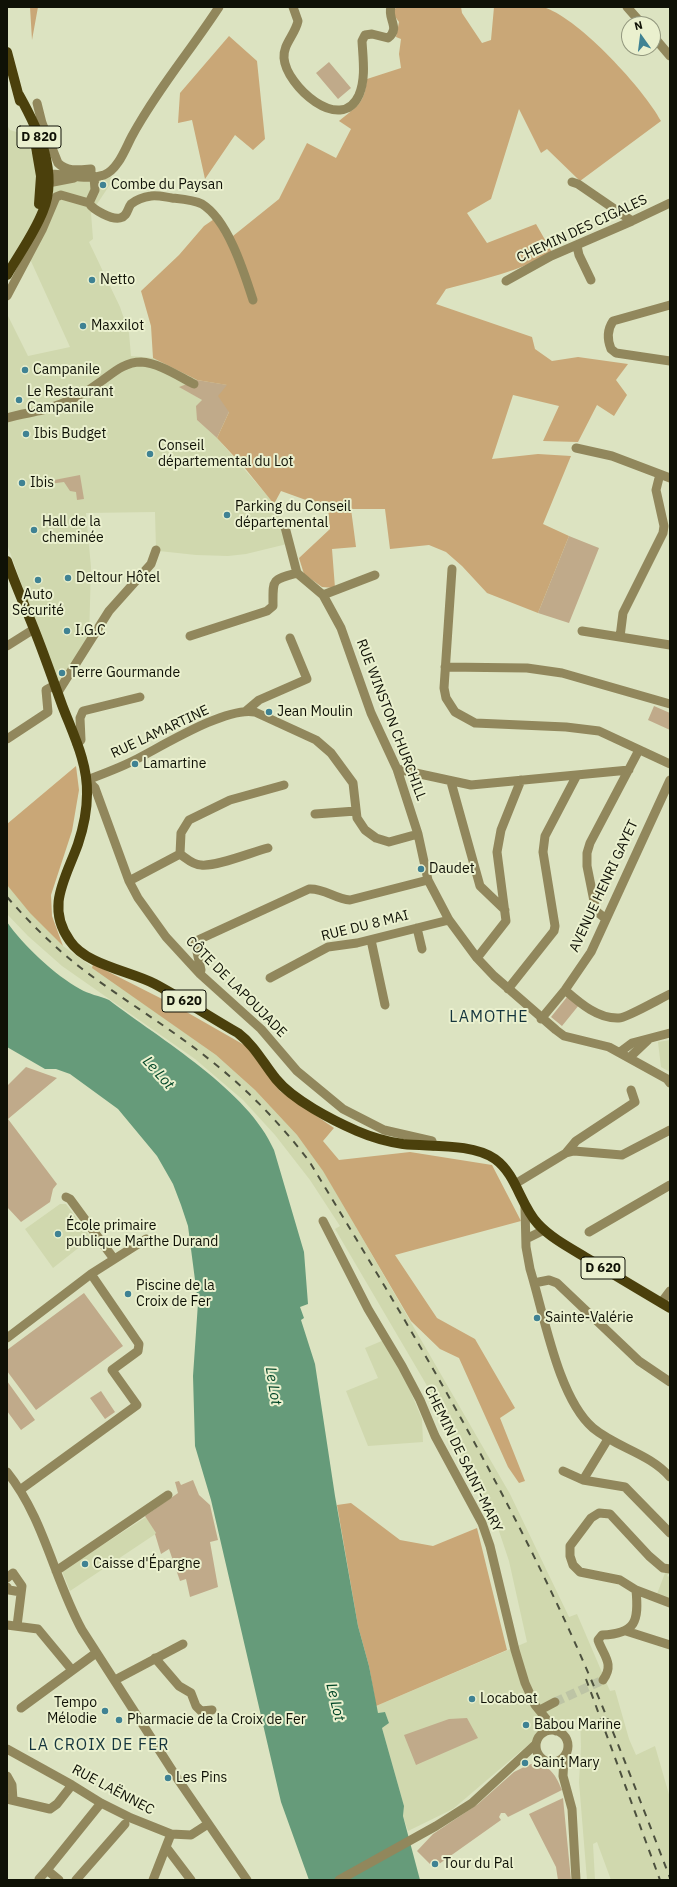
<!DOCTYPE html>
<html>
<head>
<meta charset="utf-8">
<style>
	body { margin:0 }
	#map { position:relative; width:677px; height:1887px; overflow:hidden; background:#dce3c1; font-family:"IBM Plex Sans",sans-serif }
	canvas { display:block }
	.frame { position:absolute; inset:0; border:8px solid #0f1106; pointer-events:none }
	.north { position:absolute; left:621px; top:16px; width:40px; height:40px; box-sizing:border-box; background:#eaf0ce; border:1px solid #92977e; border-radius:50%; rotate:346deg; font-size:11px; font-weight:700; line-height:16px; text-align:center; color:#0f1106 }
	.north::after { content:''; display:block; margin:auto; width:14px; height:18px; background:#3f8293; clip-path:polygon(50% 0,100% 100%,50% 72%,0 100%) }
</style>
</head>
<body>
<div id="map">
<canvas width="677" height="1887"></canvas>
<div class="frame"></div>
<div class="north">N</div>
</div>
<script>
const c = document.querySelector('canvas').getContext('2d');
c.lineJoin = 'round';
function fillPath(path, color) { c.fillStyle = color; c.fill(path, 'evenodd'); }
function stroke(path, color, width, dash) { c.strokeStyle = color; c.lineWidth = width; c.lineCap = dash ? 'butt' : 'round'; c.setLineDash(dash || []); c.stroke(path); }
function write(font, color, halo, rows, align = 'center') {
  c.font = font + ' "IBM Plex Sans",sans-serif'; c.lineWidth = 4; c.setLineDash([]); c.textBaseline = 'middle'; c.strokeStyle = halo; c.fillStyle = color; for (const [text, x, y, turn = 0] of rows) {
    c.save(); c.translate(x, y); c.rotate((+turn || 0) * Math.PI / 180); c.textAlign = isNaN(turn) ? turn : align; if (halo) c.strokeText(text, 0, 0); c.fillText(text, 0, 0); c.restore();
  }
}
const built = new Path2D(`
	M7,125L10,130L23,134L46,184L115,177L91,213L93,239L89,242L120,307L129,333L131,356L153,358L197,380L180,387L202,400L197,420L217,438L273,502L283,526L287,544L246,554L228,556L196,555L159,551L156,549L155,512L86,513L91,567L89,639L59,688L7,544V314L28,356L70,347L25,248L7,272Z
	M7,885L32,914L63,946L216,1055L255,1090L297,1135L323,1170L510,1494L569,1617L577,1614L610,1691L615,1690L629,1739L636,1755L655,1746L670,1798V1880H611L597,1842L593,1844L595,1880H587L579,1782L581,1747L580,1717L528,1745L453,1809L408,1831L403,1816L404,1806L382,1728L389,1723L385,1712L378,1713L376,1706L527,1642L509,1561L496,1522L438,1412L426,1384L335,1229L340,1226L310,1180L275,1135L243,1100L195,1059L62,966L28,936L7,914Z
	M670,1040V1072L661,1067L658,1042Z
	M60,1204H66L91,1238L53,1268L25,1229Z
	M384,1340L402,1371L422,1419L423,1442L368,1446L346,1391L378,1378L365,1348Z
	M146,1517L157,1533L70,1591L62,1571Z
	M665,1573H669L667,1576L670,1577V1600L657,1594Z`);
const green = new Path2D(`
	M329,62L351,88L338,99L316,73Z
	M197,380L228,385L229,412L217,438L197,420L196,406L202,400L179,387Z
	M80,475L84,499L77,500L76,492L70,491L64,482L49,484V481Z
	M569,536L599,548L569,623L538,613Z
	M654,706L670,713V730L648,720Z
	M567,997L579,1005L562,1026L551,1017Z
	M26,1067L57,1078L8,1119L57,1184L53,1189L50,1202L21,1222L7,1207V1086Z
	M84,1293L123,1346L36,1410L7,1371V1350Z
	M7,1381L35,1420L21,1430L7,1411Z
	M101,1391L115,1412L105,1419L90,1398Z
	M193,1480L199,1495L210,1505L218,1540L210,1542L218,1587L190,1597L186,1579L180,1581L169,1549L161,1554L155,1534L156,1533L145,1516L178,1493L175,1482L179,1481L181,1485Z
	M467,1718L478,1738L416,1765L404,1735L449,1719Z
	M535,1763C551,1766 556,1776 562,1790L508,1817L505,1813H501L499,1817L501,1820L439,1864L435,1860L430,1864L417,1851L433,1834L478,1804L514,1772L528,1765Z
	M563,1798L571,1880H558L556,1867L529,1814Z`);
const forest = new Path2D(`
	M30,7H38L32,40Z
	M397,7H461L462,13L482,43L491,40L494,7C506,7 537,4 546,8C580,20 644,89 661,121L580,181L547,149L541,153L519,109L491,199L467,213L487,243L536,224L552,252C521,271 481,280 446,289L436,304L532,337L535,349L552,361L578,357L628,364L616,380L627,395L614,416L597,405L578,442L543,441L559,406L513,395L492,459L538,454L571,456L543,524L569,536L538,613L487,593L462,566L446,552L429,545L390,549L385,509H351L356,547L332,549L335,588L322,587L304,574L299,558L330,529L328,508L281,491L274,504L244,467L217,438L229,412L218,396L227,385L197,380L153,358L151,326L141,291L179,255L204,226L220,215L233,236L279,199L307,143L336,158L351,129L339,121C358,105 364,105 367,79L401,68L399,54L401,39L396,37L399,22L394,15V10Z
	M229,36L257,61L265,139L253,150L235,135L205,179L192,120L178,123L180,93Z
	M76,766L79,790L72,831L51,895L52,916L63,946L30,913L7,885V824Z
	M93,964L176,1006L246,1046L280,1091L334,1128L323,1141L339,1160L410,1152L492,1165L521,1221L395,1255L437,1318L475,1339L515,1408L500,1418L525,1481L519,1483L508,1467L459,1358L440,1349L411,1321L323,1171L297,1135L255,1090L216,1055L92,968Z
	M351,1503L400,1540L433,1546L477,1528L507,1650L376,1706L369,1666L358,1626L337,1505Z`);
const water = new Path2D(`
	M7,922C22,944 56,976 80,989C88,994 100,996 109,1000C160,1039 249,1091 274,1150L304,1252L308,1304L300,1307L304,1318L301,1320L315,1364L335,1496L358,1626L369,1666L378,1713L385,1712L389,1723L382,1728L404,1806L403,1816L420,1880H309L281,1802L211,1500L195,1446L193,1376L198,1303L188,1226L181,1205L173,1184L157,1156L118,1109L70,1074L56,1069H45L7,1047Z`);
const minorTunnel = new Path2D(`
	M555,1702L603,1680`);
const minor = new Path2D(`
	M293,7L298,21C295,35 283,44 284,58C286,86 341,135 359,95C366,78 363,59 362,41L365,35L372,34L388,38C401,28 387,19 391,7
	M627,7L642,24
	M653,36L670,56
	M37,103L42,123L58,163C67,172 79,170 91,169V177
	M74,178L48,183L41,176C59,170 83,182 104,175C118,170 126,147 132,136C157,90 191,50 219,7
	M572,182L578,184L632,221
	M89,203C93,210 112,220 120,218C128,216 127,209 131,204C136,200 144,197 151,196C157,195 165,197 172,198C181,199 194,200 202,204C228,220 244,272 253,300
	M89,203L95,190L94,177
	M577,246L579,255L591,280
	M506,281L551,256L632,221L670,203
	M7,296L42,230L56,197L61,195L89,203
	M670,305L613,321C607,330 607,339 611,349L616,353L670,361
	M7,418C19,414 31,413 43,410C64,404 85,394 103,380C114,372 125,362 141,362C159,363 178,376 194,384
	M576,448L612,456L670,478
	M285,527L297,573
	M452,569L444,688L446,698L455,712L475,723L566,727L599,731L670,764
	M297,573L323,595L341,628L371,713L397,769L418,834L428,880L449,920L477,958L494,976L556,1030L564,1036L609,1047L667,1079L670,1083
	M323,595L375,575
	M582,631L670,645
	M190,636L267,611L273,606C273,579 271,580 297,573
	M620,637L623,613L663,533L664,526L656,490L660,474
	M7,646L34,629
	M445,667L527,668L562,673L670,704
	M58,692L109,611L151,564L156,550
	M246,711L259,700L307,679L290,638
	M7,739L48,712L46,690L55,685
	M77,744L81,740L80,718L83,711L140,697
	M397,769L471,785L629,770
	M451,782L480,886L505,910
	M315,814L356,811
	M418,834L389,842L376,838L365,830L357,818L353,783L331,753L316,740L255,712C226,706 161,747 133,761C119,768 103,774 87,780L95,788L129,881L138,898L166,937L200,974L261,1029L297,1071L343,1109L384,1130L432,1141L433,1146
	M180,854C186,858 193,865 201,865C216,867 252,852 268,848
	M129,881L180,854L181,833L189,820L230,800L284,785
	M606,919L596,911L587,866V853L590,843L639,750
	M417,928L422,949
	M371,940L385,1005
	M477,958L506,921L497,852L501,830L521,780
	M200,974L201,970L195,943L198,940L309,889C324,888 335,899 350,900L428,880
	M270,978L328,947L357,943L449,920
	M508,989L554,931L555,926L543,852L545,836L577,775
	M565,990C580,1003 598,1019 619,1018C627,1018 661,998 670,994
	M541,1019L565,990L591,952L670,780
	M620,1052L632,1043L670,1033
	M629,1058L648,1040
	M566,1153L576,1141L635,1102L631,1090
	M515,1184L566,1153L574,1151L622,1155L670,1130
	M66,1197L70,1199L114,1259
	M525,1207L526,1247L530,1269C544,1314 558,1398 593,1428C617,1448 649,1453 670,1477
	M323,1221L368,1309L402,1366L420,1400L435,1436L482,1523L490,1546L515,1650L525,1683L535,1705L556,1731
	M589,1232L670,1185
	M526,1239L544,1230
	M534,1283L549,1280L557,1283L639,1361L670,1382
	M661,1303L670,1291
	M7,1338L91,1274L146,1239
	M563,1471L583,1480L625,1487L670,1533
	M7,1472C44,1518 54,1579 82,1630L179,1781L247,1880
	M583,1480L608,1439
	M20,1490L137,1405L112,1370L138,1351L139,1344L91,1274
	M56,1571L168,1495
	M7,1578L13,1573L22,1586L17,1626
	M7,1587L9,1590L21,1592
	M636,1590L670,1603
	M7,1625L38,1629L72,1670
	M626,1631L670,1645
	M155,1658L179,1686L191,1693L196,1706L201,1711L212,1710
	M115,1680L183,1644
	M603,1680C615,1664 603,1655 598,1640L602,1635C636,1634 639,1621 636,1590L620,1580L580,1572L573,1565L570,1556V1546L591,1518L599,1513L610,1514L649,1556L663,1568L670,1569
	M21,1708L96,1653
	M540,1710L555,1702
	M536 1746a16 16 0 1 1 32 0a16 16 0 1 1-32 0Z
	M7,1749L72,1785L101,1803L131,1818L171,1834L191,1835L208,1824
	M564,1757L563,1776L572,1809L576,1880
	M7,1776L12,1785L13,1800
	M7,1799L50,1809L57,1804L72,1785
	M166,1847L191,1880
	M39,1879L47,1870
	M59,1880L47,1870L101,1803
	M76,1880L125,1824
	M153,1880L171,1834
	M339,1880L436,1826L472,1803L536,1744`);
const major = new Path2D(`
	M7,52L20,101
	M36,147L41,176L39,204
	M7,275C19,254 34,234 43,211C59,172 38,129 19,95
	M7,561C15,584 25,606 34,629C44,654 53,680 62,705C73,734 88,763 87,794C87,811 83,829 78,844C66,878 45,907 70,941C86,965 130,971 155,984C183,999 210,1017 238,1033C255,1046 263,1063 276,1079C293,1100 332,1120 357,1131C371,1137 388,1142 403,1144C431,1147 472,1143 495,1159C517,1175 520,1205 538,1224C552,1239 572,1249 590,1260C616,1276 643,1292 670,1308`);
const rail = new Path2D(`
	M7,897C30,923 54,947 81,968C123,1000 169,1027 210,1060C247,1089 280,1123 309,1161C393,1299 477,1438 547,1583C594,1679 632,1779 670,1878
	M586,1679L660,1880`);
const markers = [
	[103,185,4,"#3f8293"],
	[92,280,4,"#3f8293"],
	[83,326,4,"#3f8293"],
	[25,370,4,"#3f8293"],
	[19,400,4,"#3f8293"],
	[26,434,4,"#3f8293"],
	[150,454,4,"#3f8293"],
	[22,483,4,"#3f8293"],
	[227,515,4,"#3f8293"],
	[34,530,4,"#3f8293"],
	[68,578,4,"#3f8293"],
	[38,580,4,"#3f8293"],
	[67,631,4,"#3f8293"],
	[62,673,4,"#3f8293"],
	[269,712,4,"#3f8293"],
	[135,764,4,"#3f8293"],
	[421,869,4,"#3f8293"],
	[58,1234,4,"#3f8293"],
	[128,1294,4,"#3f8293"],
	[537,1318,4,"#3f8293"],
	[85,1564,4,"#3f8293"],
	[472,1699,4,"#3f8293"],
	[105,1711,4,"#3f8293"],
	[119,1720,4,"#3f8293"],
	[526,1725,4,"#3f8293"],
	[525,1763,4,"#3f8293"],
	[168,1778,4,"#3f8293"],
	[435,1864,4,"#3f8293"]
];
const shields = [
	[39,137,44],
	[184,1001,44],
	[603,1268,44]
];
const shieldNames = [
	["D 820",39,137],
	["D 620",184,1001],
	["D 620",603,1268]
];
const poiNames = [
	["Combe du Paysan",111,185],
	["Netto",100,280],
	["Maxxilot",91,326],
	["Campanile",33,370],
	["Le Restaurant",27,392],
	["Campanile",27,408],
	["Ibis Budget",34,434],
	["Conseil",158,446],
	["départemental du Lot",158,462],
	["Ibis",30,483],
	["Parking du Conseil",235,507],
	["départemental",235,523],
	["Hall de la",42,522],
	["cheminée",42,538],
	["Deltour Hôtel",76,578],
	["Auto",38,595,"center"],
	["Sécurité",38,611,"center"],
	["I.G.C",75,631],
	["Terre Gourmande",70,673],
	["Jean Moulin",277,712],
	["Lamartine",143,764],
	["Daudet",429,869],
	["École primaire",66,1226],
	["publique Marthe Durand",66,1242],
	["Piscine de la",136,1286],
	["Croix de Fer",136,1302],
	["Sainte-Valérie",545,1318],
	["Caisse d'Épargne",93,1564],
	["Locaboat",480,1699],
	["Tempo",97,1703,"right"],
	["Mélodie",97,1719,"right"],
	["Pharmacie de la Croix de Fer",127,1720],
	["Babou Marine",534,1725],
	["Saint Mary",533,1763],
	["Les Pins",176,1778],
	["Tour du Pal",443,1864]
];
const streetNames = [
	["CHEMIN DES CIGALES",582,229,-25],
	["RUE WINSTON CHURCHILL",391,720,69],
	["RUE LAMARTINE",160,732,-25],
	["AVENUE HENRI GAYET",604,886,-65],
	["RUE DU 8 MAI",365,926,-14],
	["CÔTE DE LAPOUJADE",236,987,45],
	["CHEMIN DE SAINT-MARY",463,1459,64],
	["RUE LAËNNEC",113,1790,28]
];
const waterNames = [
	["Le Lot",158,1073,48],
	["Le Lot",273,1386,81],
	["Le Lot",335,1702,76]
];
const quarterNames = [
	["LAMOTHE",489,1017],
	["LA CROIX DE FER",99,1745]
];
fillPath(built, '#d0d8ae');
fillPath(green, '#c0aa8a');
fillPath(forest, '#c9a777');
fillPath(water, '#669b7a');
stroke(minorTunnel, '#bdc4a5', 9, [9, 4.5]);
stroke(minor, '#91875c', 9);
stroke(major, '#4b400c', 10);
stroke(rail, '#4c503e', 2, [7, 7]);
for (const [x, y, r, color] of markers) { const dot = new Path2D(); dot.arc(x, y, r, 0, 2 * Math.PI); c.fillStyle = color; c.fill(dot); stroke(dot, '#eaf0ce', 1.5); }
for (const [x, y, w] of shields) { const box = new Path2D(); box.roundRect(x - w / 2, y - 11, w, 22, 3); c.fillStyle = '#eaf0ce'; c.fill(box); stroke(box, '#0f1106', 1); }
write('bold 13px', '#0f1106', null, shieldNames);
write('14px', '#0f1106', '#eaf0ce', poiNames, 'left');
write('14px', '#0f1106', '#eaf0ce', streetNames);
write('italic 15px', '#004627', '#eaf0ce', waterNames);
c.letterSpacing = '1px';
write('16px', '#15353d', '#eaf0ce', quarterNames);
c.letterSpacing = '0px';
</script>
</body>
</html>
